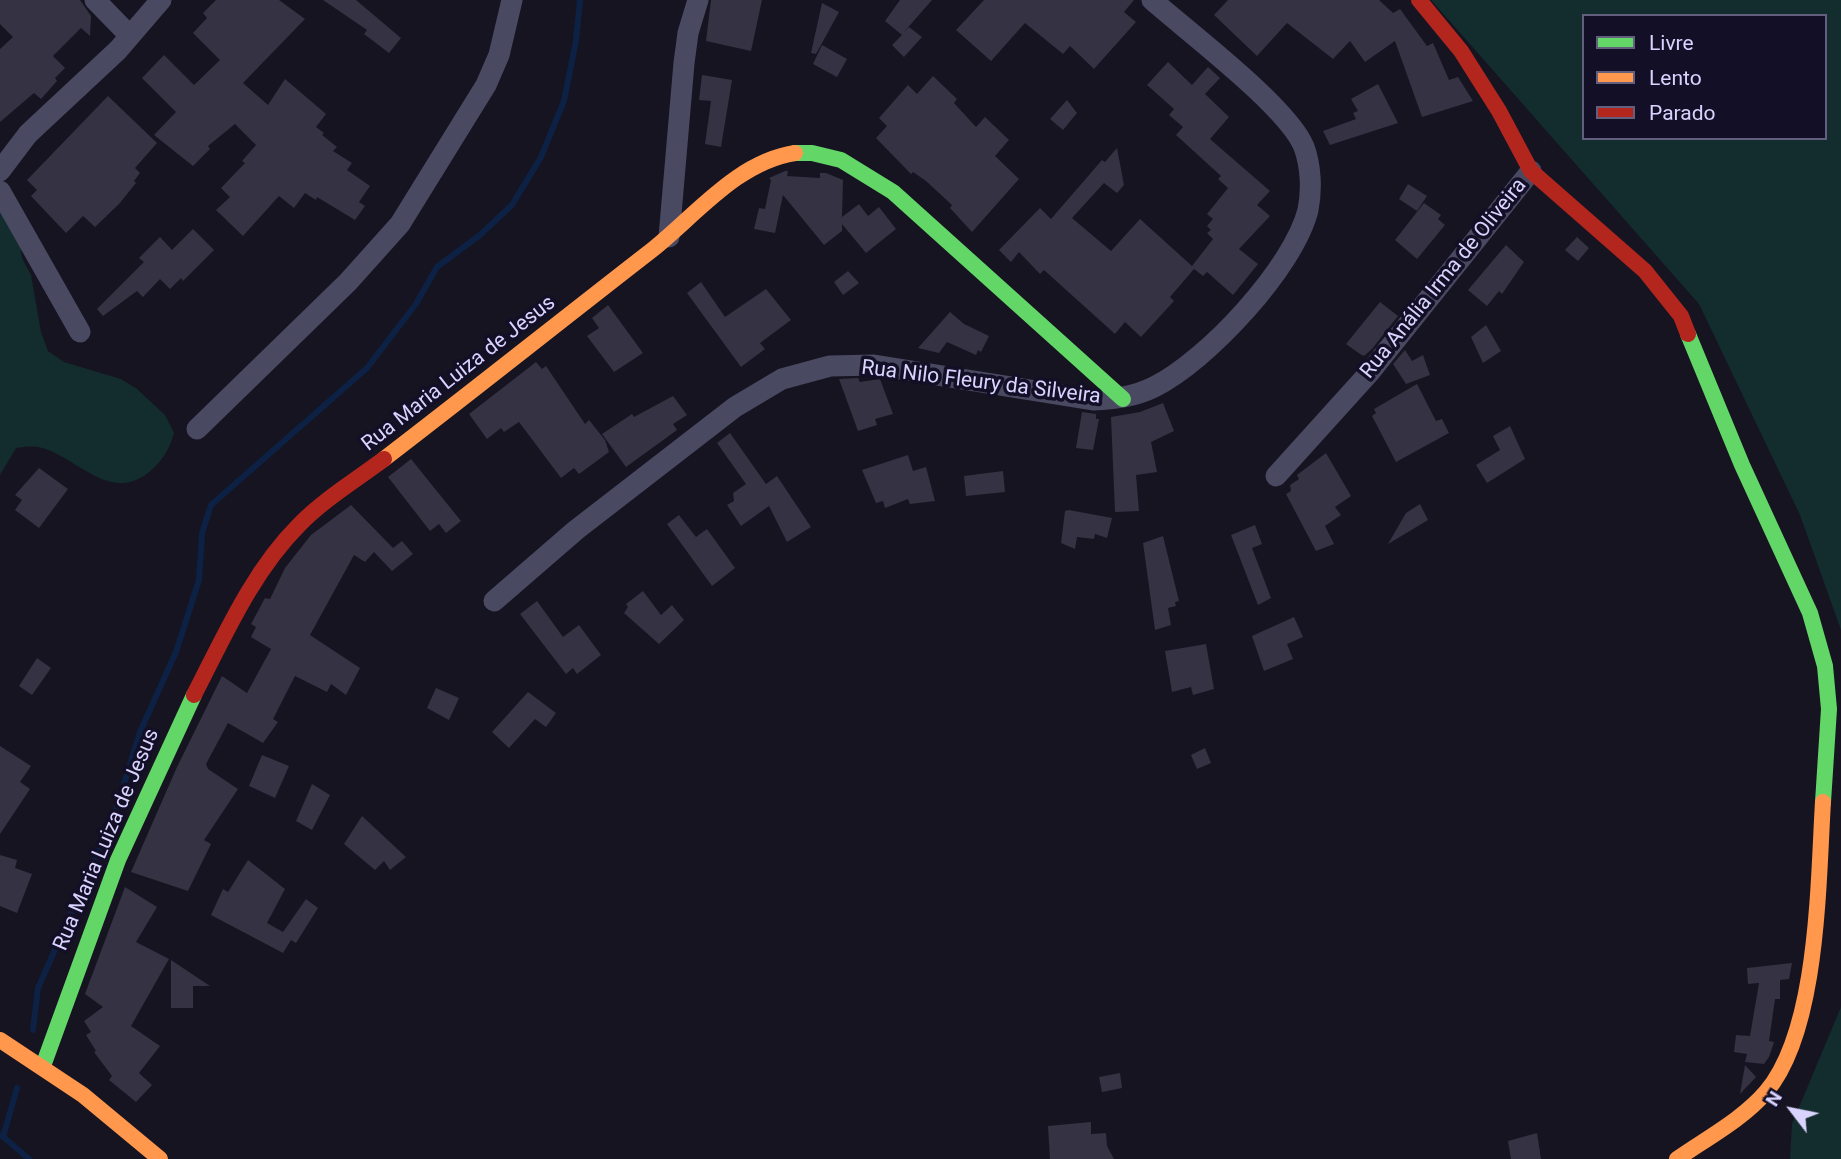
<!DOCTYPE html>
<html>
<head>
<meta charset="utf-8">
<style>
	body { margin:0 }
	#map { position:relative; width:1841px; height:1159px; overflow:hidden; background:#161421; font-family:Roboto,sans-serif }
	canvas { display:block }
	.legend { position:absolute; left:1582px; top:14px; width:245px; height:126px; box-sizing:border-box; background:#130f26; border:2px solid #625e7d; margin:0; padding:9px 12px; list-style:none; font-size:21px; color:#d9d4ff }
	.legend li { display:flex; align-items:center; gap:14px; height:35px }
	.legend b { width:35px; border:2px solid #625e7d }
	.north { position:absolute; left:1757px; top:1075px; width:70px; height:70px; -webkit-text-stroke:5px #130f26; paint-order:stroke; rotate:302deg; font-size:19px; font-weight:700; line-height:28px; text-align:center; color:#d9d4ff }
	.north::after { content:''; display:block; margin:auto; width:24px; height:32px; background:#d9d4ff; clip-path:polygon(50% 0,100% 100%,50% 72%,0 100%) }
</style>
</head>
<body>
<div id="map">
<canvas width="1841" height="1159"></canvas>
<ul class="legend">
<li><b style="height:9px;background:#63d668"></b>Livre</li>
<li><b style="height:9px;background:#ff974d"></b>Lento</li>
<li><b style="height:9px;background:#b3261e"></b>Parado</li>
</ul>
<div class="north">N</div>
</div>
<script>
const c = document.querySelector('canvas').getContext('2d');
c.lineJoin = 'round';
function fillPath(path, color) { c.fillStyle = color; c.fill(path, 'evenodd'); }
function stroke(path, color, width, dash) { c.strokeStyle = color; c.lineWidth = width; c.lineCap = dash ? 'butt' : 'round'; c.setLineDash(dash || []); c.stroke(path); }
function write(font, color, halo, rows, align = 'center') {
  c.font = font + ' Roboto,sans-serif'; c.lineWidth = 7; c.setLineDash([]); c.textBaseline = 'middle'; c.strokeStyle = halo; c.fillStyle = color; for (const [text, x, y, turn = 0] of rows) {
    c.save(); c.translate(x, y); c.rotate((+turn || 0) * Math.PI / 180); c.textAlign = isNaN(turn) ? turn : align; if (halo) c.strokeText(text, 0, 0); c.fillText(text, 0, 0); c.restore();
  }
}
const green = new Path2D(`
	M1431,0H1841V630L1800,515L1699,304ZM1584,16H1825V138H1584Z
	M0,205L17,216L22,258L31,275L41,332L48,351L64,362L121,379L137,389L165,415L174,433C169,450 162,462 148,473C108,504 75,454 38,447C31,446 22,447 16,448L0,475Z
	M1841,1007V1159H1790L1792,1124Z`);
const stream = new Path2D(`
	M33,1030L38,988L113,819L140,732L176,652L199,580L202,533L211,505L367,368L416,304L437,267L480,235L512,205L541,157L564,101L576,41L580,0
	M1,1135L29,1159
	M3,1137L17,1088`);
const building = new Path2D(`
	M0,0H80L91,16L90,36L81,28L53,56L65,68L55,78L57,81L41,99L34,93L0,122V49L13,37L0,24Z
	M216,0H279L305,19L243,83L268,105L285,79L326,114L316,127L324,133L322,135L337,147L333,151L352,163L347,170L370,186L359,202L365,206L355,220L317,197L316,200L305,193L294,208L279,196L243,236L216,210L230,197L221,188L245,163L242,161L256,145L235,124L208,146L210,149L193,166L154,135L176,112L142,78L164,55L194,85L220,60L193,33L207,18L203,13Z
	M323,0H356L401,38L389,53L364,34L367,30Z
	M711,0H762L751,51L706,41Z
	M900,0H932L904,32L909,27L922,37L904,57L892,45L902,35L885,21Z
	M984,0H1134L1124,12L1136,22L1094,69L1070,46L1063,54L1025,23L991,61L956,30Z
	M1228,0H1379L1393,13L1400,9L1427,46L1433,43L1449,80L1458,77L1473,101L1422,117L1395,41L1365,62L1350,41L1333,59L1287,23L1257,56L1214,15Z
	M822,3L839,12L816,54L811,53Z
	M822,45L847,59L837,77L813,64Z
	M1168,62L1192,85L1208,67L1220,78L1205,94L1229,117L1210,139L1270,191L1257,205L1270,216L1239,249L1258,264L1233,295L1207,272L1203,276L1194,269L1170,297L1174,301L1141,337L1125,322L1115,334L1044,270L1040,274L1019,252L1011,262L999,250L1040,208L1051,219L1102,160L1105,162L1117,148L1124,185L1117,193L1104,183L1072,218L1111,251L1140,219L1192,266L1213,239L1207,233L1211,230L1207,226L1213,219L1207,214L1228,188L1218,179L1221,176L1176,135L1183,127L1169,115L1174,109L1147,85Z
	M702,75L732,80L721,147L705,144L711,101L699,100Z
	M933,76L957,99L954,103L976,127L985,117L1009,140L995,156L1019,179L972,232L950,208L952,205L926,181L913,172L911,174L876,138L887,126L879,118L908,85L917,94Z
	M1378,84L1398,123L1330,145L1323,131L1356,119L1353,113L1358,111L1351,99Z
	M108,96L157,143L135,168L140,173L134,181L136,183L119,204L95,227L83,216L66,233L31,196L37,190L27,180Z
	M1067,100L1077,113L1063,130L1050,119Z
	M785,171H788L787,176L820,178V173H826L843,180L842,217L859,204L868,216L879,207L896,229L866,253L842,224V231L824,245L783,195L775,233L754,229L759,208L765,209L771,180L769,178Z
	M1408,184L1427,196L1417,211L1399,199Z
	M1424,203L1441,215L1438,219L1445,225L1417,259L1395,240Z
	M193,229L214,250L183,281L181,278L170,289L160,279L143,297L137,291L103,316L97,309L144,262L139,258L160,237L172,250Z
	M1577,237L1589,248L1578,261L1565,250Z
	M1506,245L1524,262L1502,294L1499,291L1487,306L1468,290Z
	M848,271L859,283L843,295L834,282Z
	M701,282L725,317L766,289L791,320L760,343L765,349L741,367L687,293Z
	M1380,302L1398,316L1372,349L1364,356L1360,354L1346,344Z
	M608,305L643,353L614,372L587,336L599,328L592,318Z
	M950,312L964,324L989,336L981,352L978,350L976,355L947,342L939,353L918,348Z
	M1486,325L1501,351L1483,363L1471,337Z
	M1405,350L1412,361L1423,355L1430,375L1406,384L1393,364Z
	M536,362L542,369L546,366L585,424L589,420L605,440L609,452L579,474L574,468L561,478L519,422L504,432L501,428L487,439L469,414Z
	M858,378L860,382L880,379L893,414L875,419L877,425L858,431L839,379Z
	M1417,384L1436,421L1442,419L1449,433L1396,462L1372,416L1376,413L1374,409Z
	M673,396L687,415L673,424L677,430L626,467L602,434L632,414L634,417Z
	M1163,403L1174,431L1151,442L1157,472L1136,475L1139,511L1115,512L1111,417L1140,412Z
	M1082,412L1096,414V419H1099L1093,450L1076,448Z
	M1510,426L1525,459L1487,483L1476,465L1500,450L1493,436Z
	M730,433L766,484L777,476L811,527L787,542L769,506L741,526L727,505L734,501L733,493L746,484L717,443Z
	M1326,453L1351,496L1335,507L1341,515L1325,526L1334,544L1316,551L1286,494L1291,491L1290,485L1299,479L1297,475Z
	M908,455L913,471L926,467L935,501L910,504L908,499L885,508L883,501L876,503L862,470Z
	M411,459L461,521L446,533L439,524L430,531L388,477Z
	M39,468L68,489L39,528L15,510L22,500L15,495Z
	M1003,471L1005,492L966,496L964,476Z
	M1420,504L1428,520L1388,544L1406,513Z
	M351,505L393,548L402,541L413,554L392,571L374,552L365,562L354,555L310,635L360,668L346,695L331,684L327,692L295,676L273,719L278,722L263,743L228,723L206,764L208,769L238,789L204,840L211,844L188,891L131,872L177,767L222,676L247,693L271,649L251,637L256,627L251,624L265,598L270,599L285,568L311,535Z
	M1069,510L1112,518L1107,538L1095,534L1094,539L1077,537L1075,549L1061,543L1065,511Z
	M679,515L696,537L707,529L735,568L712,586L667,524Z
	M1255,525L1262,544L1252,548L1271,598L1258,605L1231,535Z
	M1163,536L1179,601L1175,602L1176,606L1168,608L1171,625L1155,630L1143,543Z
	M643,591L661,615L672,605L684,620L659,644L624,613L628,607L626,604Z
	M537,601L563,637L579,625L601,655L577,674L573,668L566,674L520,614Z
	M1294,617L1303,637L1287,644L1293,659L1264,671L1252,636Z
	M1206,644L1214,689L1193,695L1191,687L1172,692L1165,651Z
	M37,658L51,668L32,695L19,686Z
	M436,688L459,698L449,720L427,708Z
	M528,692L556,713L546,727L535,719L509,748L492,732Z
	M0,746L31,766L20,782L30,789L0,834Z
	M1205,748L1211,763L1197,769L1191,755Z
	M262,755L289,766L275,798L249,786Z
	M312,784L330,795L312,830L296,821Z
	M362,816L406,857L390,870L384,861L375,870L344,844Z
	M0,855L17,860L15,868L32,874L17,913L0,906Z
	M248,860L285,889L267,923L283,932L306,899L318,908L296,943L291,940L283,953L211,915L223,889L228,892Z
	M125,887L157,907L136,942L169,959L131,1026L160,1046L139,1073L152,1085L136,1102L109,1080L112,1076L94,1052L96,1051L86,1035L91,1032L84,1021L103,1007L85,994Z
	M171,960L210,986H193V1008H171Z
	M1792,963L1789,979L1780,980V999H1775L1769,1041L1774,1042L1769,1057L1764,1064L1745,1062L1747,1054L1734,1052L1736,1035L1750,1036L1759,983L1748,984L1747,968Z
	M1745,1065L1756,1077L1740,1094Z
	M1120,1073L1122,1088L1102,1092L1099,1077Z
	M1091,1122V1134L1106,1133L1107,1146L1114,1159H1050L1048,1126Z
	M1537,1133L1541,1159H1511L1508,1141Z`);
const street = new Path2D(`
	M95,0L130,36
	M0,171L28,134L118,50L161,0
	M0,191L80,332
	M669,237L684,63L688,33L698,0
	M197,429L348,282L400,224L486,85L499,55L512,0
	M1276,476L1370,372L1531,171
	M494,601L576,530L735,407L782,379L830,366L874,365L1093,400C1114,399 1134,397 1154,387C1207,361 1294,267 1308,210C1312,190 1311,166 1304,147C1288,107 1187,31 1152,0`);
const fast = new Path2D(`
	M795,153H812L841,160L893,192L1123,399
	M1688,334L1742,465L1810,613L1825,666L1829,709L1823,802
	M43,1066L118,860L194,695`);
const slow = new Path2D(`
	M384,459C474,390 563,319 652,250C696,215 737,162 795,153
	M0,1040L83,1095L160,1159
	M1677,1159C1707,1138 1743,1119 1766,1092C1819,1030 1818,880 1823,802`);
const jam = new Path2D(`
	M1419,0L1461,51L1499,111L1531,171L1645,271L1681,316L1688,334
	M194,695C224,637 252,572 299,525C323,500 356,480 384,459`);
const streetNames = [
	["Rua Anália Irma de Oliveira",1444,279,-51],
	["Rua Maria Luiza de Jesus",459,374,-38],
	["Rua Nilo Fleury da Silveira",981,383,7],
	["Rua Maria Luiza de Jesus",107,840,-67]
];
fillPath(green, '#132c2d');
stroke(stream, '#0d2144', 6);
fillPath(building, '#343243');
stroke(street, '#4a4962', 21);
stroke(fast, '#63d668', 16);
stroke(slow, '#ff974d', 16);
stroke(jam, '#b3261e', 16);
write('21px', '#d9d4ff', '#130f26', streetNames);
</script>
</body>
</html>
